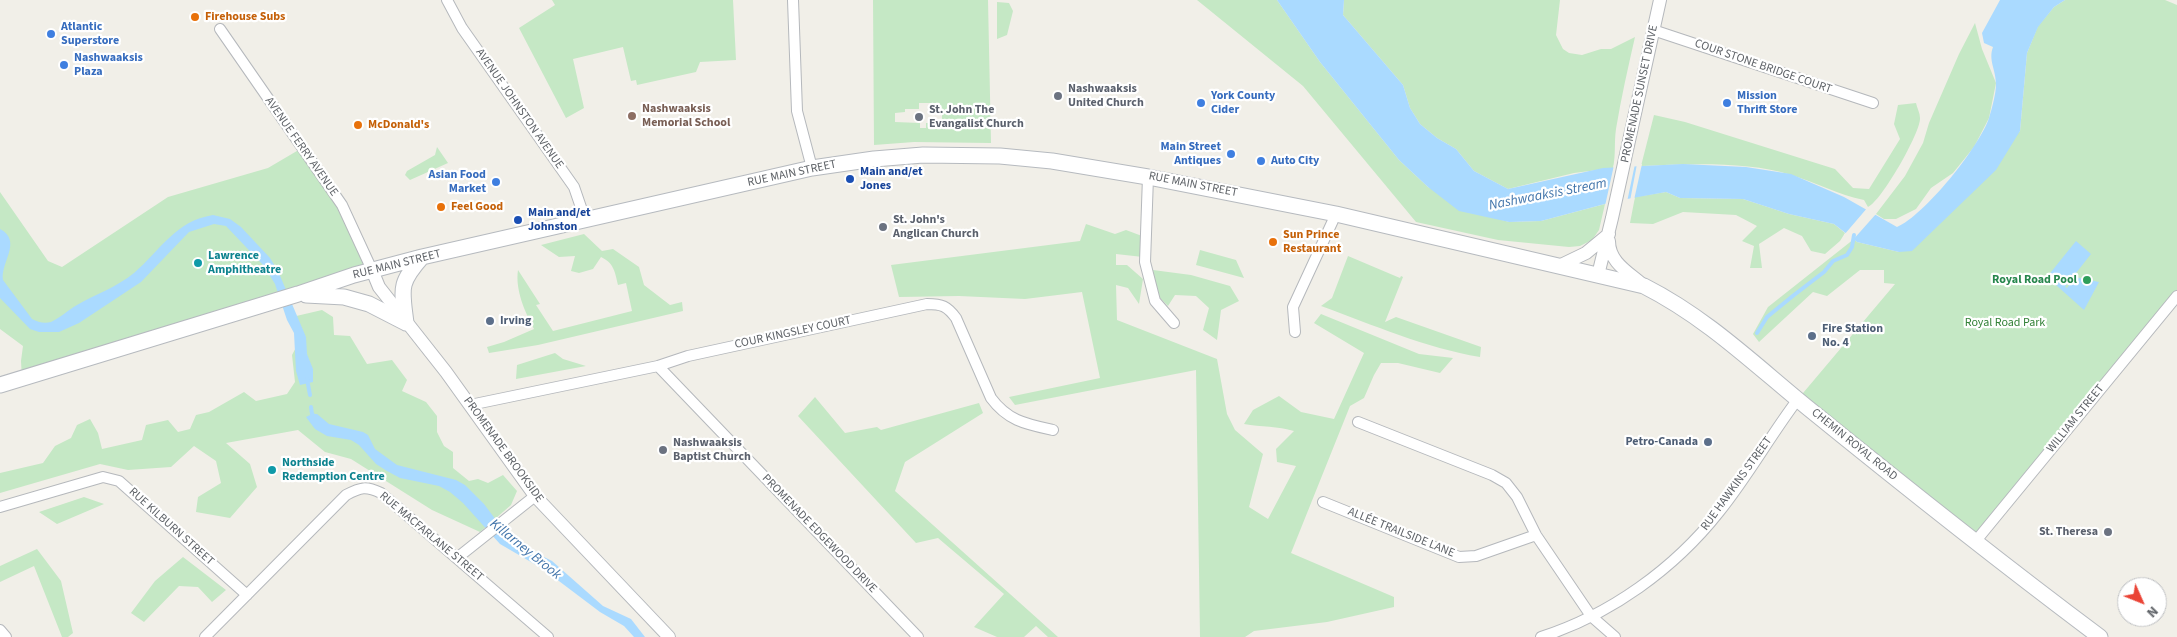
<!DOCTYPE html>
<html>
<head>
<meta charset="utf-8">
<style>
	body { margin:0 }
	#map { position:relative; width:2177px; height:637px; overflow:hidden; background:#f1efe8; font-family:"Source Sans 3",sans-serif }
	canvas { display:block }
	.north { position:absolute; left:2117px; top:577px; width:50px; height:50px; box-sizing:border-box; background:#fff; border:1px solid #bfc1c3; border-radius:50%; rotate:134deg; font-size:14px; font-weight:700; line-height:20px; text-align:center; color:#5f6368 }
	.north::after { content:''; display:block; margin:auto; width:18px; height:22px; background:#ea4335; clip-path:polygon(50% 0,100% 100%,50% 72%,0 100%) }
</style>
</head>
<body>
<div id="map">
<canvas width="2177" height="637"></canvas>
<div class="north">N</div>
</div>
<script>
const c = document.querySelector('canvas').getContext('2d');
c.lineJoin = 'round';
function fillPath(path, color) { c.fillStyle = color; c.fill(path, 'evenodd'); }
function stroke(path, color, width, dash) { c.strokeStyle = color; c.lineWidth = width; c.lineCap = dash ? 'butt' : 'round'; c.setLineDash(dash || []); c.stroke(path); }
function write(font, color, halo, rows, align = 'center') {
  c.font = font + ' "Source Sans 3",sans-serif'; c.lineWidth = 4.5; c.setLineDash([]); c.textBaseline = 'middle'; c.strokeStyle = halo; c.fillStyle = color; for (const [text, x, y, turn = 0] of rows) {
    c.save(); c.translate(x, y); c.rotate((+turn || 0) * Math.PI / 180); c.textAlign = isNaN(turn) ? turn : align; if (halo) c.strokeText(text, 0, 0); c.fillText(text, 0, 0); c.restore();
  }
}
const green = new Path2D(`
	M552,0H733L736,60L700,62L696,72L637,85L636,80L631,81L623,47L573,59L584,108L566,118L519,28L555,5Z
	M873,0H988L991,143L914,142L874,145ZM919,103H936L937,109H942V123H926V128H920V123L895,122V113L905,112V109H919Z
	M1197,0H1277L1320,62L1399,160L1428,187L1485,215L1509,222L1541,221L1605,204L1599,230L1592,240L1580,246L1569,247L1498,240L1416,222L1303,86Z
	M1344,0H1560L1556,35L1563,49L1569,53L1582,55L1601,49H1611L1635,37C1628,68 1621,98 1616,129C1614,143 1616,154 1613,168L1574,173L1508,189L1474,171L1456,149L1437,138L1420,124L1410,108L1403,85L1343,15Z
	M2065,0H2165L2177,5V296L1975,542L1798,399L1895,284L1884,283V270H1860L1827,296L1813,292L1759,342L1753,334L1768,307L1854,239L1857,242L1899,252L2020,131L2027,53L2038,26L2054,7Z
	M997,2L1009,3L1013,11L1007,35L997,39Z
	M1975,23L1982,49L1996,83L1989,118L1974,147L1953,173L1931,188L1916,209L1896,219H1884L1876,214L1905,176L1923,143L1929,123L1959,54Z
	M1916,103C1917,108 1920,113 1920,118C1921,132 1881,202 1868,207L1864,200C1838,195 1816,182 1791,175C1748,161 1687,164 1641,166L1654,115L1685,122L1835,169L1853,188L1869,189L1900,139L1894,124L1898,105Z
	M437,147L448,163L410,180L405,175L407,171L435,155Z
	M302,148L342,205L372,270L22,379L21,361L23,346L0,329V192L48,261L62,267L168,197L268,168Z
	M1666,192L1680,198L1743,199L1789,214L1834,224L1845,233L1840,241L1825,254L1811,251L1802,236L1784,228L1759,244L1762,268H1750L1754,246L1742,241L1757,226L1736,215L1683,212L1653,224L1630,223L1635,197Z
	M1086,224L1115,234L1126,230L1142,236L1143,257L1116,254V265H1127L1143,279L1139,304L1128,288L1116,285L1117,320L1217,359L1227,414L1235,430L1263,454L1249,507L1268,519L1296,466L1277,462L1276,449L1294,431C1278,426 1261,427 1244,424L1253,410L1279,396L1301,412L1334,419L1364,353L1314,323L1321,314L1419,354L1453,358L1440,373L1398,363H1381L1374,375L1364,398L1350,406L1291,553L1394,597V607L1327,622L1254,631L1245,637H1200L1196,370L1015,405L1009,397L1100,378L1082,292L1025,299L959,296L899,297L891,265L1080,241Z
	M584,234L602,251L613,249L639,267L644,285L670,305L682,302L683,311L538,345L489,353L487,347L504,342L534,329C525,312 515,290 518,270L540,304L536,305L553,331L632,311L626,283L618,285C615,272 614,263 601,257L593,269L579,273L571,271L575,256L559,257L541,245Z
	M1200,250L1236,260L1244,278L1196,265Z
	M1348,256L1400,278L1401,276L1403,277L1385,322L1396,317L1481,347L1480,357C1426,348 1373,325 1321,306L1332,298Z
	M1153,270L1191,275L1230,286L1239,301L1221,310L1217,340L1203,330L1209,308L1196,296L1175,295L1168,306L1157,295Z
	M322,310L333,317L334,335L350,336L367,364L392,360L407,380L402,391L426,402L437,416V432L444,446L453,452V468L469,481L478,479L488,483L503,475L517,491L511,505L480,532L432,510L351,459L325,452L298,430L226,443L250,464L257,487L230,518L196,512L198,497L221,483L216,461L194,446L171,467L128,470L100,464L0,493V473L43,463L55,446L71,438L77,425L90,419L98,433L102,449L142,440L146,425L168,420L178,432L190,429L196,415L209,412L244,392L256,401L287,394L295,382L292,355L301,338L292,317Z
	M555,353L563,359L586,366L516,379L517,365Z
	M815,397L845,433L877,427L881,430L979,403L983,413L905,462L895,491L1058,637H1048L1036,626L1024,637H997L974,627L1004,594L938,538L916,543L798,416Z
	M84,497L104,504L57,524L39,512Z
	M37,549L61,581L73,633L68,637H62L34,566L0,582V566Z
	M183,557L226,590L212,602L198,587L179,586L144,622L131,613L155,581Z`);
const water = new Path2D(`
	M1277,0H1344L1343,15L1403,85L1410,108L1420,124L1437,138L1456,149L1474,171L1508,189L1603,168L1683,164L1746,167L1791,174L1844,197L1897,227C1924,216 1980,146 1989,118C1992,108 1996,94 1996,84C1996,70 1988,60 1993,47L1984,43L1982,33L2000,0H2065L2054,7L2038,27L2027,53L2020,131L1996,170L1912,251L1899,252L1857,242L1834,224L1789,214L1743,199L1680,198L1666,192L1616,201L1541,221L1509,222L1459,211L1428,187L1399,160L1320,62Z
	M213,215L230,219L241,227L270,258L278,271L306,337L307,354L313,369V382L300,385L296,371L294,333L287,320L275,284L264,266L226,226L214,224L189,232L141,282L79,323L59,332H39L30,329L0,298V229C23,241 0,263 3,280L32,319C38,322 44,324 51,322C60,318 68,310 77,305C96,294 117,287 134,273C161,250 175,221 213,215Z
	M2076,241L2091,254L2065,287L2067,288L2075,277L2099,282L2084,310L2047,277Z
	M312,414H317L329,424L363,432L368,435L375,449L397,465L456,480L465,485L484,504L508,536L522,546L552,561L603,606L631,619L645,637H634L624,626L600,612L543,569L500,544L463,503L450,492L439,486L400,478L387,471L376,464L359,445L351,440L327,436L315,429L306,417Z`);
const pier = new Path2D(`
	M1635,164L1627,202L1605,206L1614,165Z
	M1637,164H1642L1634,200L1630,201Z
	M1868,207L1876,214L1852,241L1844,235Z`);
const stream = new Path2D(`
	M1757,333L1767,317L1794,295L1824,272L1833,261L1847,255L1852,247L1854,235
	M307,379L310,395
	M311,407L312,414L316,418`);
const minor = new Path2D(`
	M447,0L462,28L574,187L585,219
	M793,0L797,111L812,168
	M220,29L342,205L372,270
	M1653,30L1873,103
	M1148,177L1145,262L1155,301L1174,323
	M1295,332L1293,307L1336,214
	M658,366L918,637
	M470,405L658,366L688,356L927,304C942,304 947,306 956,318L991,398C1008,421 1026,424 1053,430
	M1358,422L1492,475L1506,483L1517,497L1536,535L1591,616L1615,637
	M1323,502L1459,557L1476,556L1536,535
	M0,507L103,477L119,481L247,595
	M1975,542L2177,296
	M457,558L535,496
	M0,630L6,637
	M205,637L346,495C361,487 366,486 381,493L548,637
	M1541,637C1610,615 1674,569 1719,512C1748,476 1770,436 1798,399`);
const tertiary = new Path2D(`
	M1609,241C1609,263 1630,273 1644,286
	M1559,266L1586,253L1609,234
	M372,270L379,287L446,372L535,496L669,637
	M1598,275L1612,218L1660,0`);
const secondary = new Path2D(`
	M306,295L344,297L369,304L406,323
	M406,323C402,289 398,284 422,257
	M0,385L298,294L354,275L422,257L812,168L874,159L923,155L1000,156L1052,161L1148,177L1336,214L1644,286C1707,318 1754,364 1808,408C1904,486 2001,563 2100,637`);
const markers = [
	[195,17,5,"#e8710a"],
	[51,34,5,"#3f7fe0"],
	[64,65,5,"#3f7fe0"],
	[1058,96,5,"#6b7280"],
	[1201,103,5,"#3f7fe0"],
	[1727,103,5,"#3f7fe0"],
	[632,116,5,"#8d6e63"],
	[919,117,5,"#6b7280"],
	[358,125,5,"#e8710a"],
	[1231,154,5,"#3f7fe0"],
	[1261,161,5,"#3f7fe0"],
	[850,179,5,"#1a4fb4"],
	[496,182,5,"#3f7fe0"],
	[441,207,5,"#e8710a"],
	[518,220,5,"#1a4fb4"],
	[883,227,5,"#6b7280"],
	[1273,242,5,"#e8710a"],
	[198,263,5,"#0f9aa8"],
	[2087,280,5,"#2e9e5b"],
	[490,321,5,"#5c6f8a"],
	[1812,336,5,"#5c6f8a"],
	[1708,442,5,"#5c6f8a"],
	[663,450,5,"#6b7280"],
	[272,470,5,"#0f9aa8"],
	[2108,532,5,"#6b7280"]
];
const foodNames = [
	["Firehouse Subs",205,17],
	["McDonald's",368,125],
	["Feel Good",451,207],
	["Sun Prince",1283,235],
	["Restaurant",1283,249]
];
const shopNames = [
	["Atlantic",61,27],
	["Superstore",61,41],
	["Nashwaaksis",74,58],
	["Plaza",74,72],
	["York County",1211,96],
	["Cider",1211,110],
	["Mission",1737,96],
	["Thrift Store",1737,110],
	["Main Street",1221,147,"right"],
	["Antiques",1221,161,"right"],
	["Auto City",1271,161],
	["Asian Food",486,175,"right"],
	["Market",486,189,"right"]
];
const streetNames = [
	["COUR STONE BRIDGE COURT",1763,67,19],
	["PROMENADE SUNSET DRIVE",1640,94,-78],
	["AVENUE JOHNSTON AVENUE",519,109,55],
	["AVENUE FERRY AVENUE",301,147,55],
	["RUE MAIN STREET",792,174,-12],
	["RUE MAIN STREET",1193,185,11],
	["RUE MAIN STREET",397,265,-14],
	["COUR KINGSLEY COURT",793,333,-12],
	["WILLIAM STREET",2076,419,-51],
	["CHEMIN ROYAL ROAD",1854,445,39],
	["PROMENADE BROOKSIDE",503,450,54],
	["RUE HAWKINS STREET",1737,484,-54],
	["RUE KILBURN STREET",171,527,42],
	["ALLÉE TRAILSIDE LANE",1401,533,22],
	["PROMENADE EDGEWOOD DRIVE",819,534,46],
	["RUE MACFARLANE STREET",431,537,40]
];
const worshipNames = [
	["Nashwaaksis",1068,89],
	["United Church",1068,103],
	["St. John The",929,110],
	["Evangalist Church",929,124],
	["St. John's",893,220],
	["Anglican Church",893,234],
	["Nashwaaksis",673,443],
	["Baptist Church",673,457],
	["St. Theresa",2098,532,"right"]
];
const educationNames = [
	["Nashwaaksis",642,109],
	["Memorial School",642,123]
];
const transitNames = [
	["Main and/et",860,172],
	["Jones",860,186],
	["Main and/et",528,213],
	["Johnston",528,227]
];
const cultureNames = [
	["Lawrence",208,256],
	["Amphitheatre",208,270],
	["Northside",282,463],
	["Redemption Centre",282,477]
];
const leisureNames = [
	["Royal Road Pool",2077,280]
];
const serviceNames = [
	["Irving",500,321],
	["Fire Station",1822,329],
	["No. 4",1822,343],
	["Petro-Canada",1698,442,"right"]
];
const parkNames = [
	["Royal Road Park",2005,323]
];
const waterNames = [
	["Nashwaaksis Stream",1548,195,-11],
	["Killarney Brook",525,550,39]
];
fillPath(green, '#c5e8c5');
fillPath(water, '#aadaff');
fillPath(pier, '#f1efe8');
stroke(stream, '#aadaff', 4);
stroke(minor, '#b5b8bc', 12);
stroke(tertiary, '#b5b8bc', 14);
stroke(secondary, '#b6babf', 17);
stroke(minor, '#fff', 10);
stroke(tertiary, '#fff', 12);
stroke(secondary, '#fff', 15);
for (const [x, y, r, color] of markers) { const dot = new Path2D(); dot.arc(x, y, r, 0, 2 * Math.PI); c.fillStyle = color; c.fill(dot); stroke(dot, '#fff', 2); }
write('bold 12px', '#c56008', '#fff', foodNames, 'left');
write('bold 12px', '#366cbe', '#fff', shopNames, 'left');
write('12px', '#5f6368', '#fff', streetNames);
write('bold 12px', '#5b616d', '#fff', worshipNames, 'left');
write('bold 12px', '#785e54', '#fff', educationNames, 'left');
write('bold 12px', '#164399', '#fff', transitNames, 'left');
write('bold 12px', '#0d838f', '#fff', cultureNames, 'left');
write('bold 12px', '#27864d', '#fff', leisureNames, 'right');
write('bold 12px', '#4e5e75', '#fff', serviceNames, 'left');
write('12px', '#348238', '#fff', parkNames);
write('italic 14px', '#4174aa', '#fff', waterNames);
</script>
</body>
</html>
